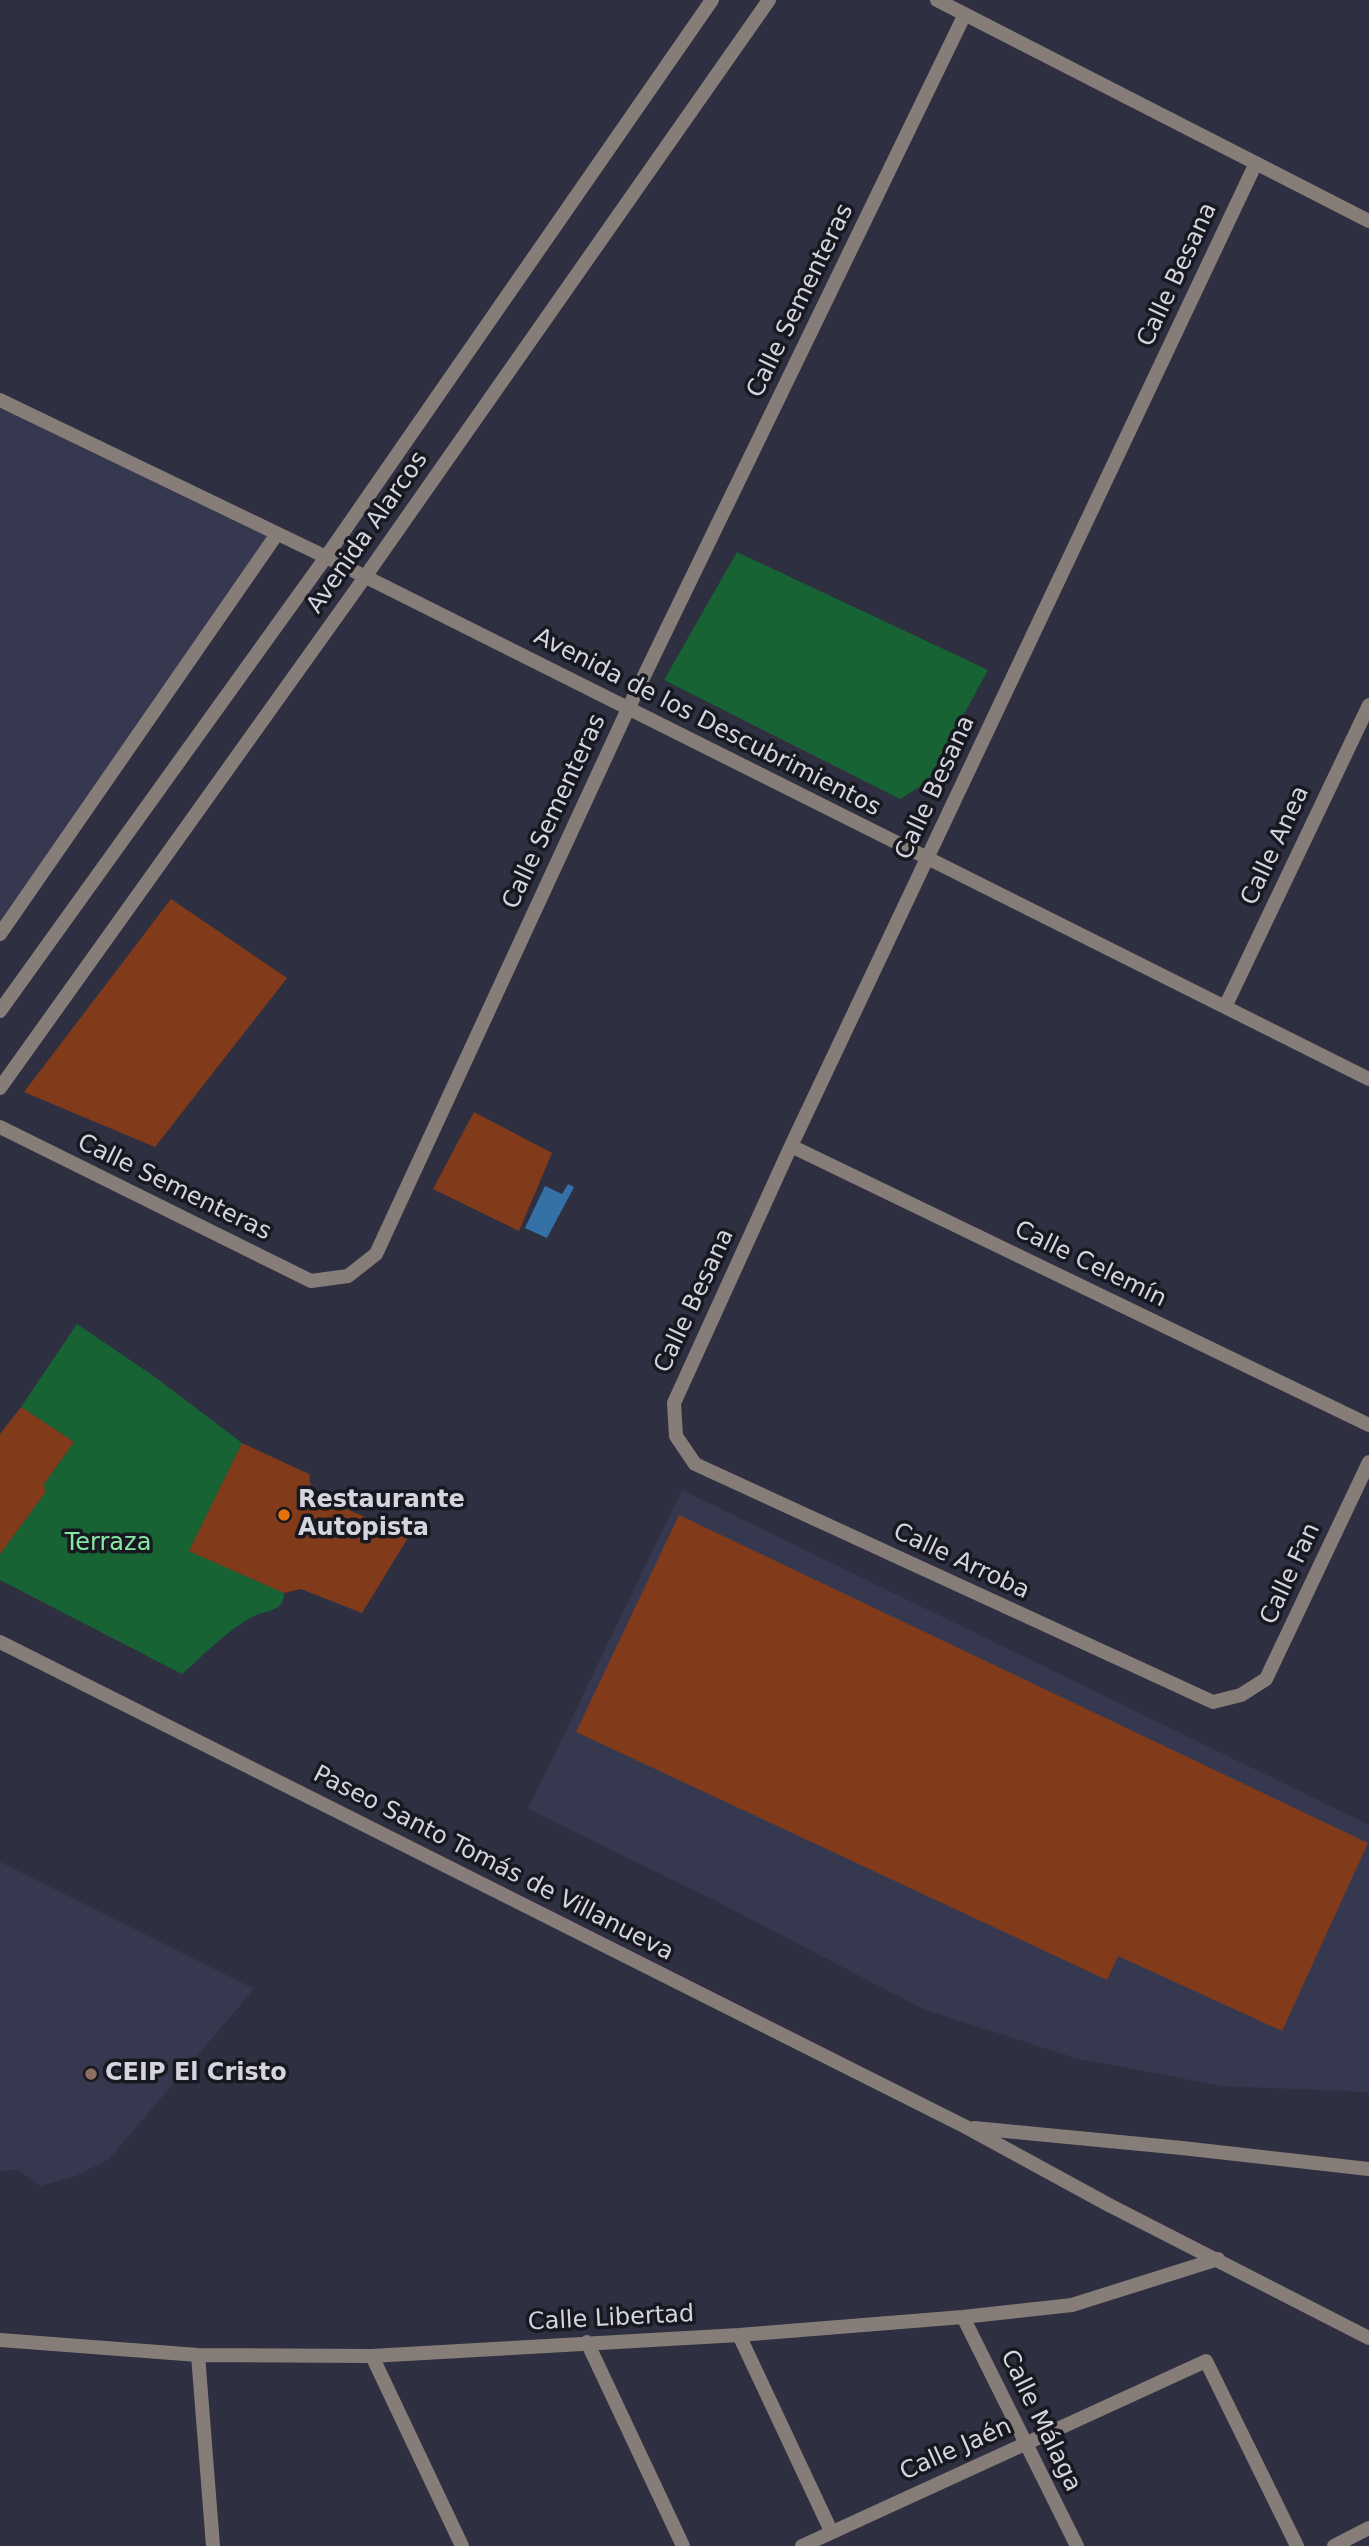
<!DOCTYPE html>
<html>
<head>
<meta charset="utf-8">
<style>
	body { margin:0 }
	canvas { display:block; background:#2e2f40 }
</style>
</head>
<body>
<canvas width="1369" height="2546"></canvas>
<script>
const c = document.querySelector('canvas').getContext('2d');
c.lineJoin = 'round';
function fillPath(path, color) { c.fillStyle = color; c.fill(path, 'evenodd'); }
function stroke(path, color, width, dash) { c.strokeStyle = color; c.lineWidth = width; c.lineCap = dash ? 'butt' : 'round'; c.setLineDash(dash || []); c.stroke(path); }
function write(font, color, halo, rows, align = 'center') {
  c.font = font + ' "DejaVu Sans",sans-serif'; c.lineWidth = 7; c.setLineDash([]); c.textBaseline = 'middle'; c.strokeStyle = halo; c.fillStyle = color; for (const [text, x, y, turn = 0] of rows) {
    c.save(); c.translate(x, y); c.rotate((+turn || 0) * Math.PI / 180); c.textAlign = isNaN(turn) ? turn : align; if (halo) c.strokeText(text, 0, 0); c.fillText(text, 0, 0); c.restore();
  }
}
const built = new Path2D(`
	M0,397L277,534L0,936Z
	M682,1490L1369,1825V2092L1222,2086L1075,2058L923,2009L718,1902L528,1809Z
	M0,1862L254,1989L109,2159L76,2176L40,2186L17,2169L0,2172Z`);
const green = new Path2D(`
	M737,552L988,670L927,782L900,799L664,680Z
	M77,1324L155,1377L242,1443L189,1551L284,1593C284,1613 266,1609 252,1617C227,1630 204,1655 182,1674L0,1580V1554L45,1493L44,1484L74,1442L21,1407Z`);
const water = new Path2D(`
	M568,1184L574,1187L547,1238L525,1228L545,1186L562,1194Z`);
const building = new Path2D(`
	M171,899L287,978L155,1147L24,1092Z
	M474,1112L552,1153L519,1231L433,1189Z
	M21,1407L74,1442L44,1484L45,1493L0,1554V1434Z
	M242,1443L309,1474L312,1494L409,1536L362,1613L301,1589L284,1593L189,1551Z
	M679,1515L1368,1843L1282,2031L1118,1956L1107,1980L576,1732Z`);
const pedestrian = new Path2D(`
	M802,2546L1206,2361L1297,2546
	M1334,2546L1369,2528`);
const minor = new Path2D(`
	M937,0L1369,221
	M1256,163L791,1146L674,1403L676,1436L695,1464L1213,1702L1241,1695L1266,1679L1369,1462
	M0,400L326,557L1369,1079
	M0,934L277,534
	M1225,1007L1369,705
	M0,1011L326,557L712,0
	M0,1088L365,577L769,0
	M0,1127L311,1281L348,1276L376,1254L628,709L965,14
	M791,1146L1369,1425
	M963,2317L1077,2546
	M739,2335L831,2531
	M0,2340L198,2355L372,2356L739,2335L963,2317L1072,2305L1218,2259
	M587,2342L683,2546
	M198,2355L213,2546
	M372,2356L462,2546`);
const tertiary = new Path2D(`
	M0,1642L966,2127L1109,2205L1369,2338
	M974,2128L1182,2148L1369,2169`);
const markers = [
	[284,1515,7,"#e8710a"],
	[91,2074,7,"#8d6e63"]
];
const streetNames = [
	["Calle Besana",1178,275,-65],
	["Calle Sementeras",801,301,-64],
	["Avenida Alarcos",368,533,-55],
	["Avenida de los Descubrimientos",707,723,27],
	["Calle Besana",936,788,-65],
	["Calle Sementeras",555,812,-65],
	["Calle Anea",1276,846,-65],
	["Calle Sementeras",174,1188,26],
	["Calle Celemín",1090,1265,26],
	["Calle Besana",695,1301,-65],
	["Calle Arroba",961,1562,25],
	["Calle Fan",1291,1574,-65],
	["Paseo Santo Tomás de Villanueva",493,1864,27],
	["Calle Libertad",611,2319,-3],
	["Calle Málaga",1040,2421,64],
	["Calle Jaén",956,2450,-24]
];
const poiNames = [
	["Restaurante",298,1501],
	["Autopista",298,1529],
	["CEIP El Cristo",105,2074]
];
const parkNames = [
	["Terraza",108,1544]
];
fillPath(built, '#36384f');
fillPath(green, '#176333');
fillPath(water, '#3371a7');
fillPath(building, '#813b1b');
stroke(pedestrian, '#867d78', 14);
stroke(minor, '#867d78', 14);
stroke(tertiary, '#867d78', 14);
for (const [x, y, r, color] of markers) { const dot = new Path2D(); dot.arc(x, y, r, 0, 2 * Math.PI); c.fillStyle = color; c.fill(dot); stroke(dot, '#171820', 2.5); }
write('24px', '#d4d5e0', '#171820', streetNames);
write('bold 24px', '#d4d5e0', '#171820', poiNames, 'left');
write('24px', '#86e9a1', '#171820', parkNames);
</script>
</body>
</html>
